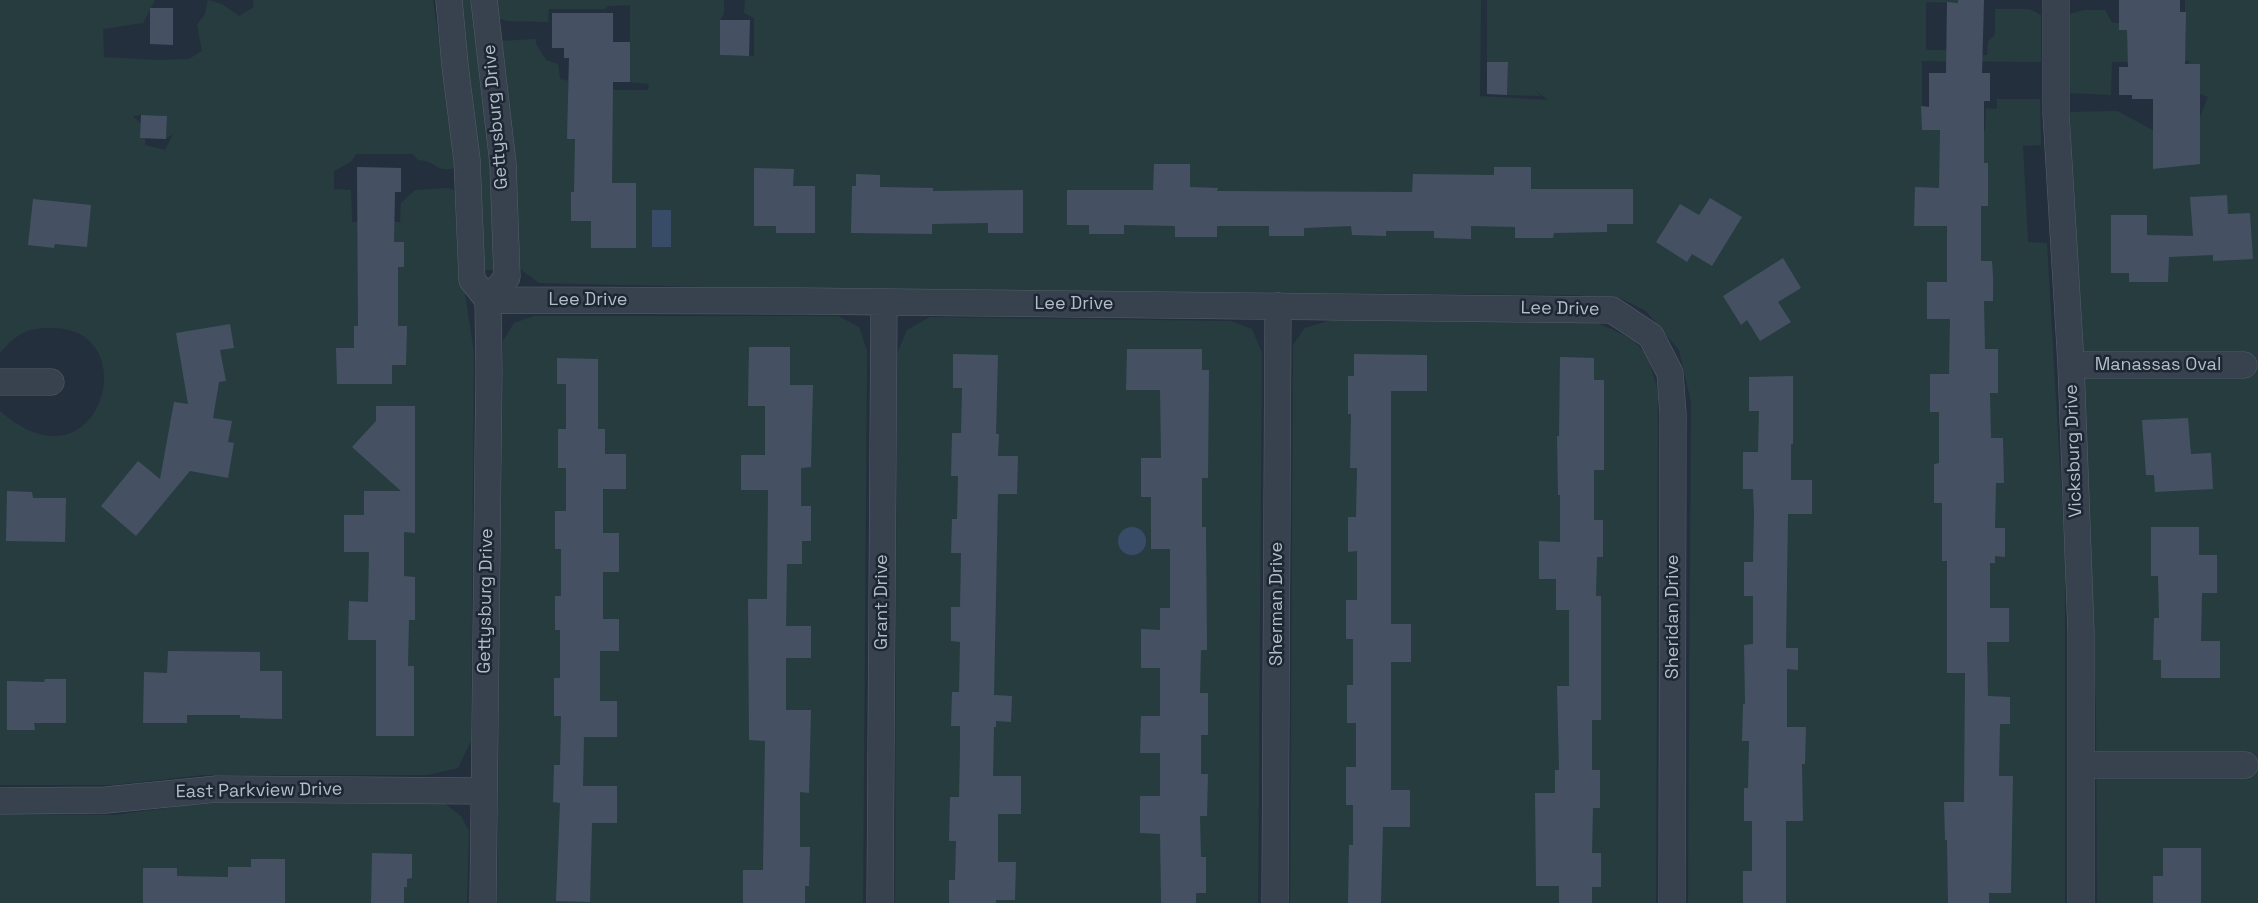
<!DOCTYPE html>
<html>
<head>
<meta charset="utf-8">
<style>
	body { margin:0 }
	canvas { display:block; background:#242f3e }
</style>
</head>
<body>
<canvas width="2258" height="903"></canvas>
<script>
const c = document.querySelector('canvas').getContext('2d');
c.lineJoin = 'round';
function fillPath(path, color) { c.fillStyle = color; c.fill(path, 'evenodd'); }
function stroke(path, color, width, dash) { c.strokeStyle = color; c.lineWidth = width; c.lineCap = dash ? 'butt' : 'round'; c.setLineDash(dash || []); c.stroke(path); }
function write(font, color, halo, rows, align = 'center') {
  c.font = font + ' "Space Grotesk",sans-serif'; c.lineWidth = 5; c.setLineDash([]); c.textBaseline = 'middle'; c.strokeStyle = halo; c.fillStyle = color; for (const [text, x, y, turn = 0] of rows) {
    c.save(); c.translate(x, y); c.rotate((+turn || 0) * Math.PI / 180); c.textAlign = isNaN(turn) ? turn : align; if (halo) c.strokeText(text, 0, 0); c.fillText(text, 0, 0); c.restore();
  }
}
const green = new Path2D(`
	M0,0H155L143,23L103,29L104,57L158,60L189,59L202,51L197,25L205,14L208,0L222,4L239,16L254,7L253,0H433L457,167C436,175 439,161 418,160L413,154H356L351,162L334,171V189L351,190L352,222H400L401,203L415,190L448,188L456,191L457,241L474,353L471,741L458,768L428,775H204L113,785H0V411C99,498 147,331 55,328C28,327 18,332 0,353ZM141,115L167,116L166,139L173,134L165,150L145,145V128L133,116Z
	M459,0H471L487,124L493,197L494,270H483L478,150Z
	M496,0H724V14L720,20V55L754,56V18L744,13L745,0H1481L1480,96L1548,100L1535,90L1541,96L1507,95L1508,62H1487V0H1958V3L1926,2V50H1946L1947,54L1987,55L1988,41L1995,35V9H2029L2041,15V62L1922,61V129L1985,131L1986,108L1997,109V99H2040L2041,145L2023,146L2028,242L2047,243L2065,555V903H1688L1691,402L1679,350L1646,311L1620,298L1574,295L791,289L539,283L519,268L508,91L500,41L536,39V44L546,60L558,64L560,79L569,81L568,90H648L649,84L630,82V5L608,6L605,9H549L548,22L508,21L497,18Z
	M2185,0H2258V903H2097L2096,708L2070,112L2117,111L2162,135L2198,122L2208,97L2188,89L2182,70L2190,61L2112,62L2111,95L2070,93V14L2084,10H2105L2112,23H2119L2127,30L2128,48H2185Z
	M534,316H838L859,327L867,351L863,903H497L503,341L514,323Z
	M930,317L1231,321L1252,329L1262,353L1258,903H895L897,354L907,330Z
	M1331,320L1597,323C1642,342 1646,345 1658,392L1656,903H1290L1293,345L1305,328Z
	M221,803L445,804L461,816L469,831L467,903H0V814L114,815L182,806Z`);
const water = new Path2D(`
	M652,210H671V247H652Z
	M1118 541a14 14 0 1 1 28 0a14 14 0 1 1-28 0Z`);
const building = new Path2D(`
	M1958,0H1984L1982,73H1990V101H1984V163H1988V206H1981V261H1992L1993,276V301H1984L1985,349H1998V393H1990L1991,438H2003L2004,483H1996L1995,528H2005V557L1995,556V563H1990V608H2009V642H1987L1988,696L2010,697V724H2000L1999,776H2013L2011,893H1989V903H1948L1947,840H1945L1944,802H1964L1965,673H1947V561H1942V503H1934V464L1939,463V412H1930V374H1949L1950,319H1927V282H1947V226H1914L1915,187L1939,188L1940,130H1922L1921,106L1929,107V73H1946L1947,2L1958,3Z
	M2119,0H2180V12H2186L2185,64H2200V164L2153,169V99H2132V95H2119V67H2128L2127,30H2119Z
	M150,8H173V45L150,44Z
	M552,13H613V42H630V82H613L612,183H636V248H591V221H571V192H574L575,139H567L569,58H564V48H552Z
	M720,20H750L749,56L720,55Z
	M1487,62H1508L1507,95L1487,94Z
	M141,115L167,116L166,139L140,138Z
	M1154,164H1190V187L1218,188L1217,191L1412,192L1413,174L1494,175V167H1531V189H1633V224H1607V232L1554,233L1553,238H1515V227L1471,226V239L1434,238V231H1386V236L1352,235L1351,226L1304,228V236H1269V226H1217V237H1175V226L1124,225V234H1089V225H1067V190H1153Z
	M357,167L401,168V192H395L394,242H404V267H398V326H407L406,365H392V384H337L336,348H354V326H358Z
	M754,168L794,169L793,186H815V233H776V226H754Z
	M856,174L880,175V187L933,188V191L1023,190V233H988V223L932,224V234L851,233L852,186H856Z
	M2227,195L2228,214L2250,213L2253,259L2213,261V255L2169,257L2168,282H2129V273H2111V215H2147V235L2193,236L2190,197Z
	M1710,198L1742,217L1712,266L1692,254L1687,262L1656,242L1680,204L1699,215Z
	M33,199L91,205L87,247L55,244L54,248L28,245Z
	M1783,258L1801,288L1778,302L1791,322L1760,341L1747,320L1741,325L1723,296Z
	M230,324L234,348L220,350L226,381L219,382L213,418L232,421L228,442L234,443L228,478L190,471L136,536L101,506L138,461L160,479L174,402L188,404L176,333Z
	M749,347H790V385H813L811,467L801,468V506H811V541H802V564H787L786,626H811V658H786V710H811L809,793L800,792V847H810L809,886H805V903H743V870H763L765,741L749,740L748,599H767L768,490H741V455H765V406H748Z
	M1127,349H1202V370H1209L1208,478H1202V527H1206L1207,650H1201L1200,693H1208V735H1201V774H1208L1207,816H1200L1201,857H1206V893H1196V903H1161L1160,834L1140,833V796H1160V753H1140L1141,716H1160V668H1141V629L1160,630V608H1170V549H1151V497H1141V458H1161L1160,390H1126Z
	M953,354L998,355L996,434H999L998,456H1018L1017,494H998L994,695L1012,696L1011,722L996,721V727H994L993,776H1021V814H998V862H1016L1015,900H996V903H949V880H955L956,841H949L950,797H959L960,749V726H951L952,692H959L960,642L951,641V607H960L961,553H951L952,519H957L958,476H951L952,433H961L962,388H953Z
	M1354,354L1427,355V391H1391V624H1411V662H1391V790H1410V827H1383L1381,903H1348L1349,845H1353V805H1346V767H1356V723H1347V685H1353V639H1346V600H1357V551L1348,552V517H1356L1357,468H1350L1351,414H1348V376H1354Z
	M1560,357L1594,358V380H1604V470H1594V520H1603V557H1597L1596,596H1601V720H1592V770H1600V808H1593L1592,853H1601V887H1592V903H1559V886H1536L1535,793H1555V770H1559L1557,686H1569V610H1556V579H1539V541L1560,542V495H1558L1557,436H1559Z
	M557,358L598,359V429H605V454H626V489H603V533H619V572H603V619H619V651H600V701H617V737H584L583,786H617V823H592L590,902L556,901L560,803L553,802L554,765H560L561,716H554V678H560V630H555V596H561V549H555V511H566V468H558V429H566V384H557Z
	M1793,376V444H1791V480H1812V514H1788L1786,648H1798V670L1787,669V727H1806L1805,764H1802L1803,821H1786V903H1743V871H1752V821H1744V788H1748L1749,741H1742L1743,704H1745L1744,645L1753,644V596H1744V562H1753L1754,513L1753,489H1743V452H1758L1759,411H1749V377Z
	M376,406H415V533L404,532V576L415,577V620H409L408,666H414V736H376V640H348L349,601L368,602L369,552H344V515H364V491H401L352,447L376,421Z
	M2188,418L2191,454L2211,453L2213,489L2155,492L2154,475H2146L2142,420Z
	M7,491L32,492L33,498H66L65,542L6,541Z
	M2151,527H2199V555H2217V593H2202L2201,641H2220V678H2161V660H2153L2154,618H2159L2158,576H2151Z
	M168,651L260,652V671H282V719L240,718V715H187V723H143L144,672L167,673Z
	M45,679H66V723H34L35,730H7V681L44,682Z
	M2163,848H2201V903H2153V876H2163Z
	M372,853L412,854V878L407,879V887H404V903H371Z
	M251,859H285V903H143V868H177V876L228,877V867H251Z`);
const street = new Path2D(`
	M449,0L455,65L467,160L472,280L488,300L489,370L483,903
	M484,0L503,164L507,277L488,300
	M2056,0V113L2071,365L2081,633V903
	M488,300L801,301L1612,310L1651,336L1670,373L1673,414L1672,903
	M2071,365H2244
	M0,382H51
	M2081,765H2245
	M0,801L106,800L217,789L483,791
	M880,903L884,302
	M1275,903L1278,306`);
const streetNames = [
	["Gettysburg Drive",496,117,-95],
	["Lee Drive",588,300],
	["Lee Drive",1074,304],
	["Lee Drive",1560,309,1],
	["Manassas Oval",2158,365],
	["Vicksburg Drive",2074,451,-92],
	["Gettysburg Drive",486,601,-89],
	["Grant Drive",882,602,-90],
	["Sherman Drive",1277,604,-90],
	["Sheridan Drive",1673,617,-90],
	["East Parkview Drive",259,791,-1]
];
fillPath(green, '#263c3f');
fillPath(water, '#394c67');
fillPath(building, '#455162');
stroke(street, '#565f6c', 27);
stroke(street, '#38414e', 26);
write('18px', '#b4bcc9', '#1d2633', streetNames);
</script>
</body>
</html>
